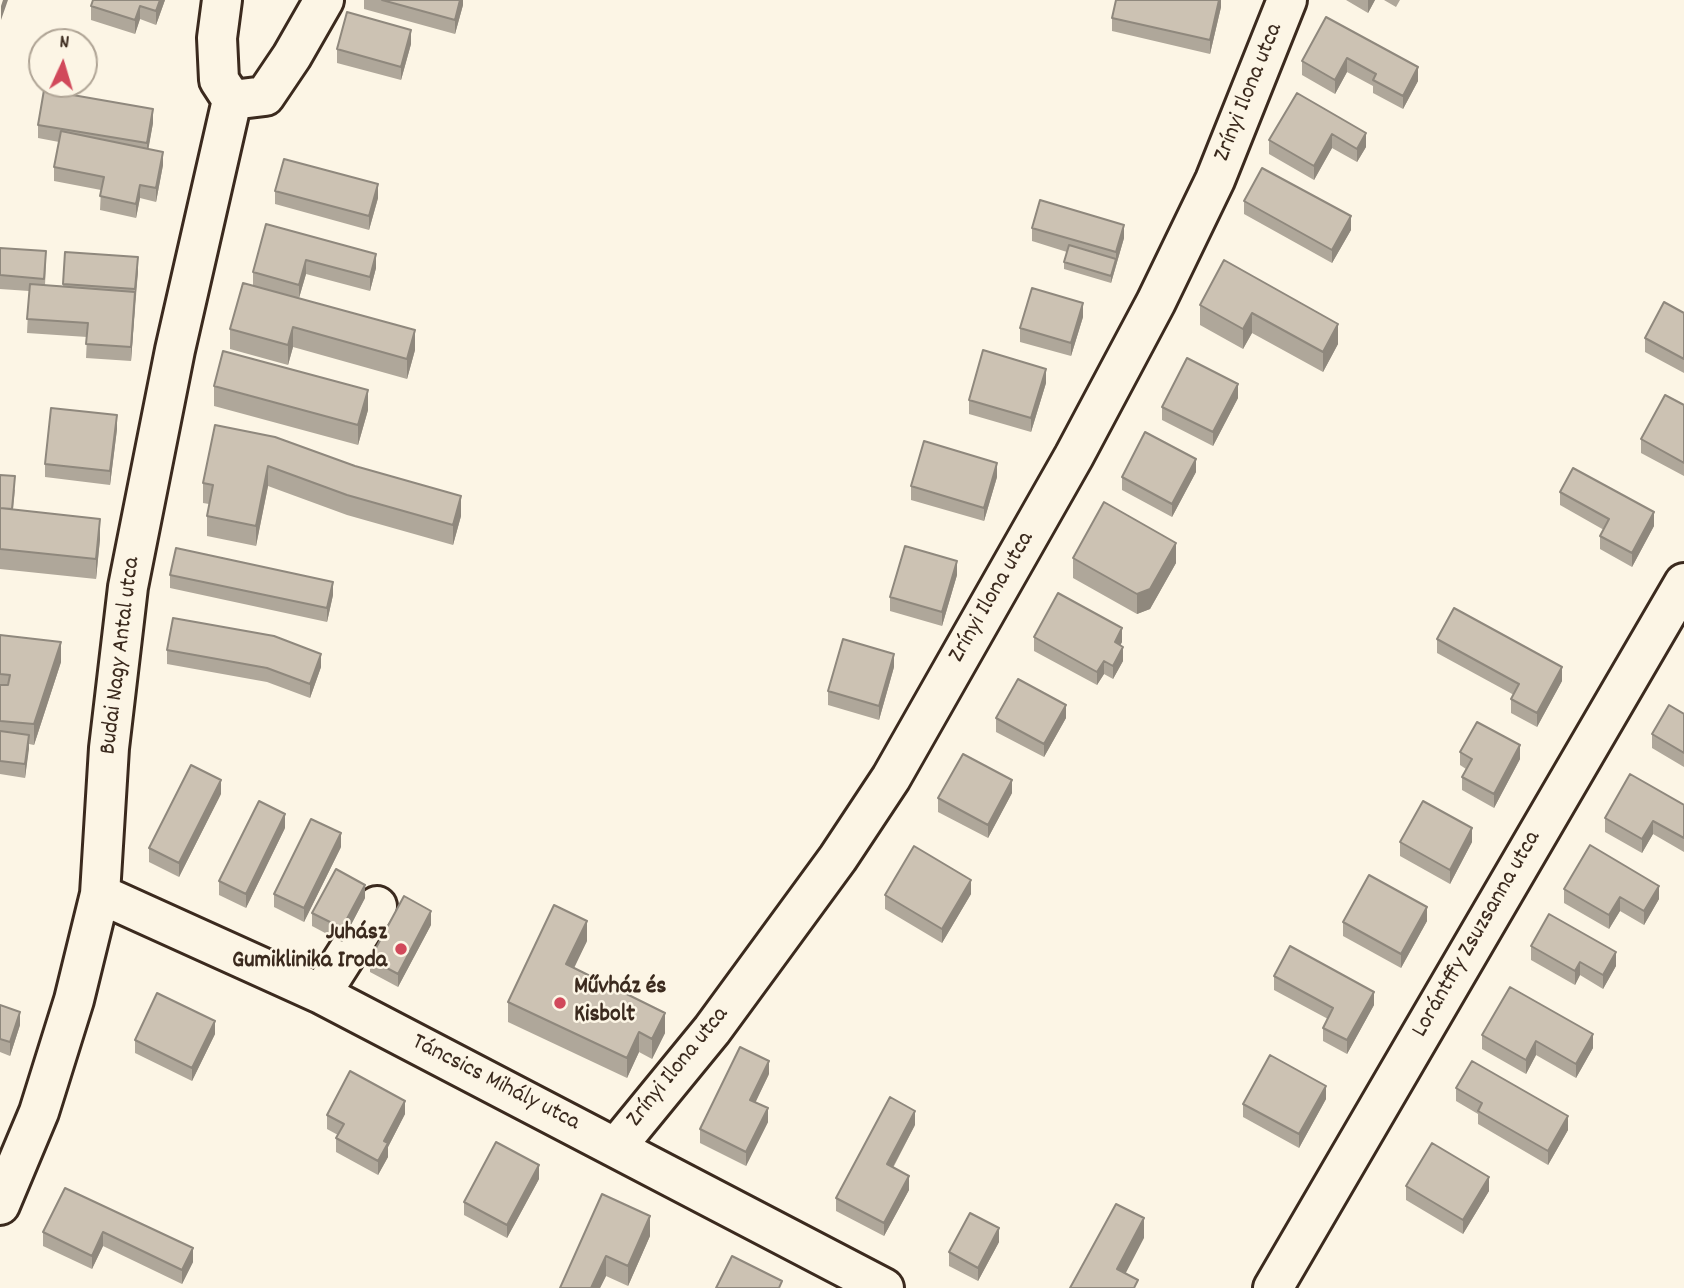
<!DOCTYPE html>
<html>
<head>
<meta charset="utf-8">
<style>
	body { margin:0 }
	#map { position:relative; width:1684px; height:1288px; overflow:hidden; background:#fcf5e5; font-family:Dekko,sans-serif }
	canvas { display:block }
	.north { position:absolute; left:28px; top:28px; width:70px; height:70px; box-sizing:border-box; background:#fcf5e5; border:2px solid #afa495; border-radius:50%; rotate:4deg; font-size:19px; font-weight:700; line-height:28px; text-align:center; color:#3b2a1e }
	.north::after { content:''; display:block; margin:auto; width:24px; height:32px; background:#d1495b; clip-path:polygon(50% 0,100% 100%,50% 72%,0 100%) }
</style>
</head>
<body>
<div id="map">
<canvas width="1684" height="1288"></canvas>
<div class="north">N</div>
</div>
<script>
const c = document.querySelector('canvas').getContext('2d');
c.lineJoin = 'round';
function stroke(path, color, width, dash) { c.strokeStyle = color; c.lineWidth = width; c.lineCap = dash ? 'butt' : 'round'; c.setLineDash(dash || []); c.stroke(path); }
function fillPath(path, color) { c.fillStyle = color; c.fill(path, 'evenodd'); }
function write(font, color, halo, rows, align = 'center') {
  c.font = font + ' Dekko,sans-serif'; c.lineWidth = 5; c.setLineDash([]); c.textBaseline = 'middle'; c.strokeStyle = halo; c.fillStyle = color; for (const [text, x, y, turn = 0] of rows) {
    c.save(); c.translate(x, y); c.rotate((+turn || 0) * Math.PI / 180); c.textAlign = isNaN(turn) ? turn : align; if (halo) c.strokeText(text, 0, 0); c.fillText(text, 0, 0); c.restore();
  }
}
const minor = new Path2D(`
	M222,0L217,38L219,80L232,100L265,96L292,56L324,0
	M100,894L321,994L884,1288
	M321,994L377,906
	M617,1146L712,1030L838,858L891,778L1074,456L1156,302L1215,180L1287,0
	M0,1205L39,1112L74,1000L100,894L109,748L128,587L175,350L232,100
	M1273,1288L1684,583`);
const wall = new Path2D(`
	M93,0H165L156,25L140,19L135,34L91,20V6Z
	M364,0H463V5L455,34L364,9Z
	M1221,0V7L1210,54L1112,31V18Z
	M1346,0H1375L1368,13Z
	M1384,0H1400L1396,7Z
	M1326,17L1418,81L1403,109L1373,93V86L1347,72L1335,94L1302,75V61Z
	M411,44L401,80L337,63V49Z
	M1297,93L1366,147L1357,162L1332,148L1314,180L1269,154V140Z
	M153,123L148,149L163,165L156,202L140,198L136,218L100,210L101,190L54,181V167L59,142L38,138V125Z
	M275,191L378,198L369,230L275,204Z
	M1244,201L1351,230L1332,263L1244,214Z
	M266,224L376,268L370,291L306,274L299,298L253,286V272Z
	M1032,228L1124,238L1111,283L1064,269V262L1067,252L1032,241Z
	M0,248L46,265L45,285L63,286L65,252L138,271L131,361L86,358L87,337L27,333L29,291L0,289Z
	M243,283L415,350L407,379L293,347L288,365L230,349V329Z
	M1200,305L1338,324V344L1323,372L1252,333L1243,349L1200,325Z
	M1684,313V373L1645,352V338Z
	M1083,317L1071,356L1020,342V328Z
	M1046,383L1031,432L969,414V400Z
	M214,386L368,410L358,445L214,406Z
	M1238,398L1213,446L1162,420V407Z
	M1684,405V476L1641,453V439Z
	M215,425L461,516L453,545L347,515L268,486L256,546L207,536V516L209,504L203,503V483Z
	M117,429L110,485L45,477V464Z
	M1196,472L1172,517L1122,490V477Z
	M0,475L15,490L13,509L100,539L96,579L0,569Z
	M997,477L984,521L911,500V486Z
	M1560,492L1654,526L1632,567L1600,549V536L1604,530L1560,505Z
	M1073,558L1176,563L1150,609L1137,614L1073,578Z
	M170,575L333,595L327,622L170,588Z
	M957,575L942,626L890,611V597Z
	M0,635L61,662L34,745L29,744L25,778L0,774Z
	M1034,637L1122,642L1120,645L1123,661L1113,679L1104,674L1097,685L1034,651Z
	M1437,639L1562,681L1537,727L1511,713V699L1514,695L1437,653Z
	M167,650L321,667L310,698L267,682L167,664Z
	M894,667L879,720L828,705V691Z
	M1684,714V767L1652,748V734Z
	M996,718H1066L1044,757L996,732Z
	M1460,752L1520,759L1494,808L1462,790V777L1466,769L1460,765Z
	M1012,793L988,838L938,812V798Z
	M221,794L179,877L149,862V848Z
	M1684,805V852L1653,834L1642,853L1605,832V818Z
	M285,828L246,908L219,895V881Z
	M1400,842H1472L1450,884L1400,856Z
	M341,847L304,922L274,907V894Z
	M1564,889L1659,899L1644,925L1620,911L1609,929L1564,903Z
	M971,894L942,943L885,909V895Z
	M365,898L342,942L312,926V913Z
	M1427,921L1401,968L1343,936V922Z
	M431,925L398,987L370,972V959Z
	M587,941L573,968L665,1033L652,1059L639,1052L627,1078L508,1022V1002Z
	M1531,946L1616,966L1603,989L1580,975L1575,985L1531,960Z
	M1274,976L1374,1005L1347,1054L1323,1041V1028L1328,1019L1274,990Z
	M0,1005L20,1025L10,1056L0,1052Z
	M215,1034L192,1081L135,1053V1040Z
	M1482,1035L1593,1048L1576,1078L1536,1055L1526,1074L1482,1049Z
	M769,1074L755,1102L768,1122L746,1166L700,1143V1129Z
	M1456,1088L1568,1130L1548,1165L1478,1124V1114L1456,1101Z
	M1326,1099L1299,1148L1243,1117V1104Z
	M405,1114L388,1147V1157L378,1175L336,1152V1138L338,1135L327,1129V1115Z
	M915,1125L893,1168L909,1190L884,1236L836,1211V1198Z
	M539,1179L507,1238L464,1215V1202Z
	M1406,1186L1489,1191L1463,1234L1406,1200Z
	M65,1188L193,1262L182,1284L103,1246L92,1269L43,1246V1232Z
	M602,1194L650,1236L628,1286L606,1276L600,1288H560Z
	M999,1242L978,1281L949,1266V1252Z`);
const shadedWall = new Path2D(`
	M3,0H8L1,20V6Z
	M160,0H165L156,25V11Z
	M460,0H463V5L455,34V20Z
	M1219,0H1221V7L1210,54V40Z
	M1368,0H1375L1368,13Z
	M140,6V19L135,34V20Z
	M411,30V44L401,80V67Z
	M1347,58V72L1335,94V80Z
	M1418,67V81L1403,109V96Z
	M153,109V123L147,157V143Z
	M1366,133V147L1357,162V149Z
	M1332,134V148L1314,180V166Z
	M163,152V165L156,202V188Z
	M378,184V198L369,230V216Z
	M140,185V198L136,218V204Z
	M1351,216V230L1332,263V250Z
	M1124,225V238L1111,283V276L1116,259V252Z
	M376,254V268L370,291V277Z
	M138,257V271L135,303V289Z
	M306,260V274L299,298V285Z
	M135,292V305L131,361V347Z
	M1083,303V317L1071,356V343Z
	M1252,313V333L1243,349V329Z
	M1338,324V344L1323,372V352Z
	M293,327V347L288,365V345Z
	M415,330V350L407,379V359Z
	M1046,369V383L1031,432V418Z
	M1238,384V398L1213,446V432Z
	M368,390V410L358,445V425Z
	M117,415V429L110,485V471Z
	M1196,459V472L1172,517V504Z
	M997,463V477L984,521V508Z
	M268,466V486L256,546V526Z
	M461,496V516L453,545V525Z
	M1654,512V526L1632,567V553Z
	M100,519V539L96,579V559Z
	M1176,543V563L1150,609L1137,614V594Z
	M957,561V575L942,626V612Z
	M333,582V595L327,622V608Z
	M1122,628V642L1115,656V642Z
	M61,642V662L34,745V724Z
	M1123,647V661L1113,679V666Z
	M321,654V667L310,698V684Z
	M894,654V667L879,720V706Z
	M1104,661V674L1097,685V672Z
	M1562,667V681L1537,727V713Z
	M1066,705V718L1044,757V744Z
	M29,735V749L25,778V764Z
	M1520,745V759L1494,808V794Z
	M221,780V794L179,877V863Z
	M1012,780V793L988,838V825Z
	M285,814V828L246,908V894Z
	M1653,821V834L1642,853V839Z
	M1472,828V842L1450,884V870Z
	M341,833V847L304,922V908Z
	M971,880V894L942,943V929Z
	M365,885V898L342,942V928Z
	M1659,886V899L1644,925V911Z
	M1620,897V911L1609,929V915Z
	M1427,907V921L1401,968V954Z
	M431,911V925L398,987V974Z
	M587,921V941L566,985V964Z
	M1616,952V966L1603,989V975Z
	M1580,962V975L1575,985V971Z
	M1374,992V1005L1347,1054V1040Z
	M20,1012V1025L10,1056V1042Z
	M665,1013V1033L652,1059V1039Z
	M215,1021V1034L192,1081V1068Z
	M639,1032V1052L627,1078V1058Z
	M1593,1034V1048L1576,1078V1064Z
	M1536,1041V1055L1526,1074V1060Z
	M769,1061V1074L750,1114V1100Z
	M1326,1086V1099L1299,1148V1134Z
	M405,1101V1114L388,1147V1157L378,1175V1161L384,1141Z
	M768,1108V1122L746,1166V1152Z
	M915,1111V1125L887,1178V1164Z
	M1568,1116V1130L1548,1165V1151Z
	M539,1165V1179L507,1238V1225Z
	M909,1176V1190L884,1236V1223Z
	M1489,1177V1191L1463,1234V1220Z
	M650,1216V1236L628,1286V1266Z
	M1144,1218V1238L1118,1288L1117,1269Z
	M999,1228V1242L978,1281V1268Z
	M103,1232V1246L92,1269V1256Z
	M193,1248V1262L182,1284V1270Z
	M606,1256V1276L600,1288H591Z`);
const building = new Path2D(`
	M93,0H160L156,11L140,6L135,20L91,6Z
	M382,0H460L455,20Z
	M1116,0H1219L1210,40L1112,18Z
	M347,12L411,30L401,67L337,49Z
	M1326,17L1418,67L1403,96L1373,80L1376,74L1347,58L1335,80L1302,61Z
	M44,90L153,109L147,143L38,125Z
	M1297,93L1366,133L1357,149L1332,134L1314,166L1269,140Z
	M61,131L163,152L156,188L140,185L136,204L100,196L104,177L54,167Z
	M284,159L378,184L369,216L275,191Z
	M1262,168L1351,216L1332,250L1244,201Z
	M1040,200L1124,225L1116,252L1032,228Z
	M266,224L376,254L370,277L306,260L299,285L253,272Z
	M1069,245L1116,259L1111,276L1064,262Z
	M0,248L46,251L44,279L0,275Z
	M65,252L138,257L135,289L63,284Z
	M1224,260L1338,324L1323,352L1252,313L1243,329L1200,305Z
	M243,283L415,330L407,359L293,327L288,345L230,329Z
	M30,284L135,292L131,347L86,344L88,323L27,319Z
	M1032,288L1083,303L1071,343L1020,328Z
	M1664,302L1684,313V359L1645,338Z
	M983,350L1046,369L1031,418L969,400Z
	M223,351L368,390L358,425L214,386Z
	M1187,358L1238,384L1213,432L1162,407Z
	M1665,395L1684,405V463L1641,439Z
	M51,408L117,415L110,471L45,464Z
	M215,425L275,437L355,466L461,496L453,525L347,495L268,466L256,526L207,516L213,485L203,483Z
	M1145,432L1196,459L1172,504L1122,477Z
	M924,441L997,463L984,508L911,486Z
	M1573,468L1654,512L1632,553L1600,536L1609,519L1560,492Z
	M0,475L15,476L12,509L0,508Z
	M1104,502L1176,543L1150,589L1137,594L1073,558Z
	M0,508L100,519L96,559L0,549Z
	M905,546L957,561L942,612L890,597Z
	M176,548L333,582L327,608L170,575Z
	M1058,593L1122,628L1115,642L1123,647L1113,666L1104,661L1097,672L1034,637Z
	M1454,608L1562,667L1537,713L1511,699L1519,684L1437,639Z
	M173,618L274,636L321,654L310,684L267,668L167,650Z
	M0,635L61,642L34,724L0,721V685H8L10,675L0,674Z
	M843,639L894,654L879,706L828,691Z
	M1018,679L1066,705L1044,744L996,718Z
	M1669,705L1684,714V753L1652,734Z
	M1477,722L1520,745L1494,794L1462,777L1472,759L1460,752Z
	M0,731L29,735L25,764L0,761Z
	M963,754L1012,780L988,825L938,798Z
	M191,765L221,780L179,863L149,848Z
	M1630,774L1684,805V838L1653,821L1642,839L1605,818Z
	M259,801L285,814L246,894L219,881Z
	M1423,801L1472,828L1450,870L1400,842Z
	M311,819L341,833L304,908L274,894Z
	M1590,845L1659,886L1644,911L1620,897L1609,915L1564,889Z
	M914,846L971,880L942,929L885,895Z
	M336,869L365,885L342,928L312,913Z
	M1369,875L1427,907L1401,954L1343,922Z
	M404,896L431,911L398,974L370,959Z
	M554,905L587,921L566,964L665,1013L652,1039L639,1032L627,1058L508,1002Z
	M1549,914L1616,952L1603,975L1580,962L1575,971L1531,946Z
	M1290,946L1374,992L1347,1040L1323,1028L1333,1008L1274,976Z
	M1510,987L1593,1034L1576,1064L1536,1041L1526,1060L1482,1035Z
	M157,993L215,1021L192,1068L135,1040Z
	M0,1005L20,1012L10,1042L0,1039Z
	M740,1047L769,1061L750,1100L768,1108L746,1152L700,1129Z
	M1270,1055L1326,1086L1299,1134L1243,1104Z
	M1472,1061L1568,1116L1548,1151L1478,1111L1482,1103L1456,1088Z
	M350,1071L405,1101L384,1141L388,1143L378,1161L336,1138L344,1124L327,1115Z
	M890,1097L915,1111L887,1164L909,1176L884,1223L836,1198Z
	M496,1142L539,1165L507,1225L464,1202Z
	M1432,1143L1489,1177L1463,1220L1406,1186Z
	M65,1188L193,1248L182,1270L103,1232L92,1256L43,1232Z
	M602,1194L650,1216L628,1266L606,1256L591,1288H560Z
	M1116,1204L1144,1218L1117,1269L1138,1280L1134,1288H1070Z
	M970,1213L999,1228L978,1268L949,1252Z
	M732,1256L782,1281L779,1288H716Z`);
const markers = [
	[401,949,7,"#d1495b"],
	[560,1003,7,"#d1495b"]
];
const streetNames = [
	["Zrínyi Ilona utca",1250,93,-68],
	["Zrínyi Ilona utca",993,598,-60],
	["Budai Nagy Antal utca",122,656,-83],
	["Lorántffy Zsuzsanna utca",1478,935,-60],
	["Zrínyi Ilona utca",679,1068,-51],
	["Táncsics Mihály utca",495,1084,27]
];
const poiNames = [
	["Juhász",387,935],
	["Gumiklinika Iroda",387,963],
	["Művház és",574,989,"left"],
	["Kisbolt",574,1017,"left"]
];
stroke(minor, '#3b2a1e', 44);
stroke(minor, '#fcf5e5', 38);
fillPath(wall, '#afa79a');
fillPath(shadedWall, '#8f887d');
fillPath(building, '#ccc2b3');
stroke(building, '#8f887d', 2);
for (const [x, y, r, color] of markers) { const dot = new Path2D(); dot.arc(x, y, r, 0, 2 * Math.PI); c.fillStyle = color; c.fill(dot); stroke(dot, '#fcf5e5', 2.5); }
write('24px', '#3b2a1e', '#fcf5e5', streetNames);
write('bold 24px', '#3b2a1e', '#fcf5e5', poiNames, 'right');
</script>
</body>
</html>
